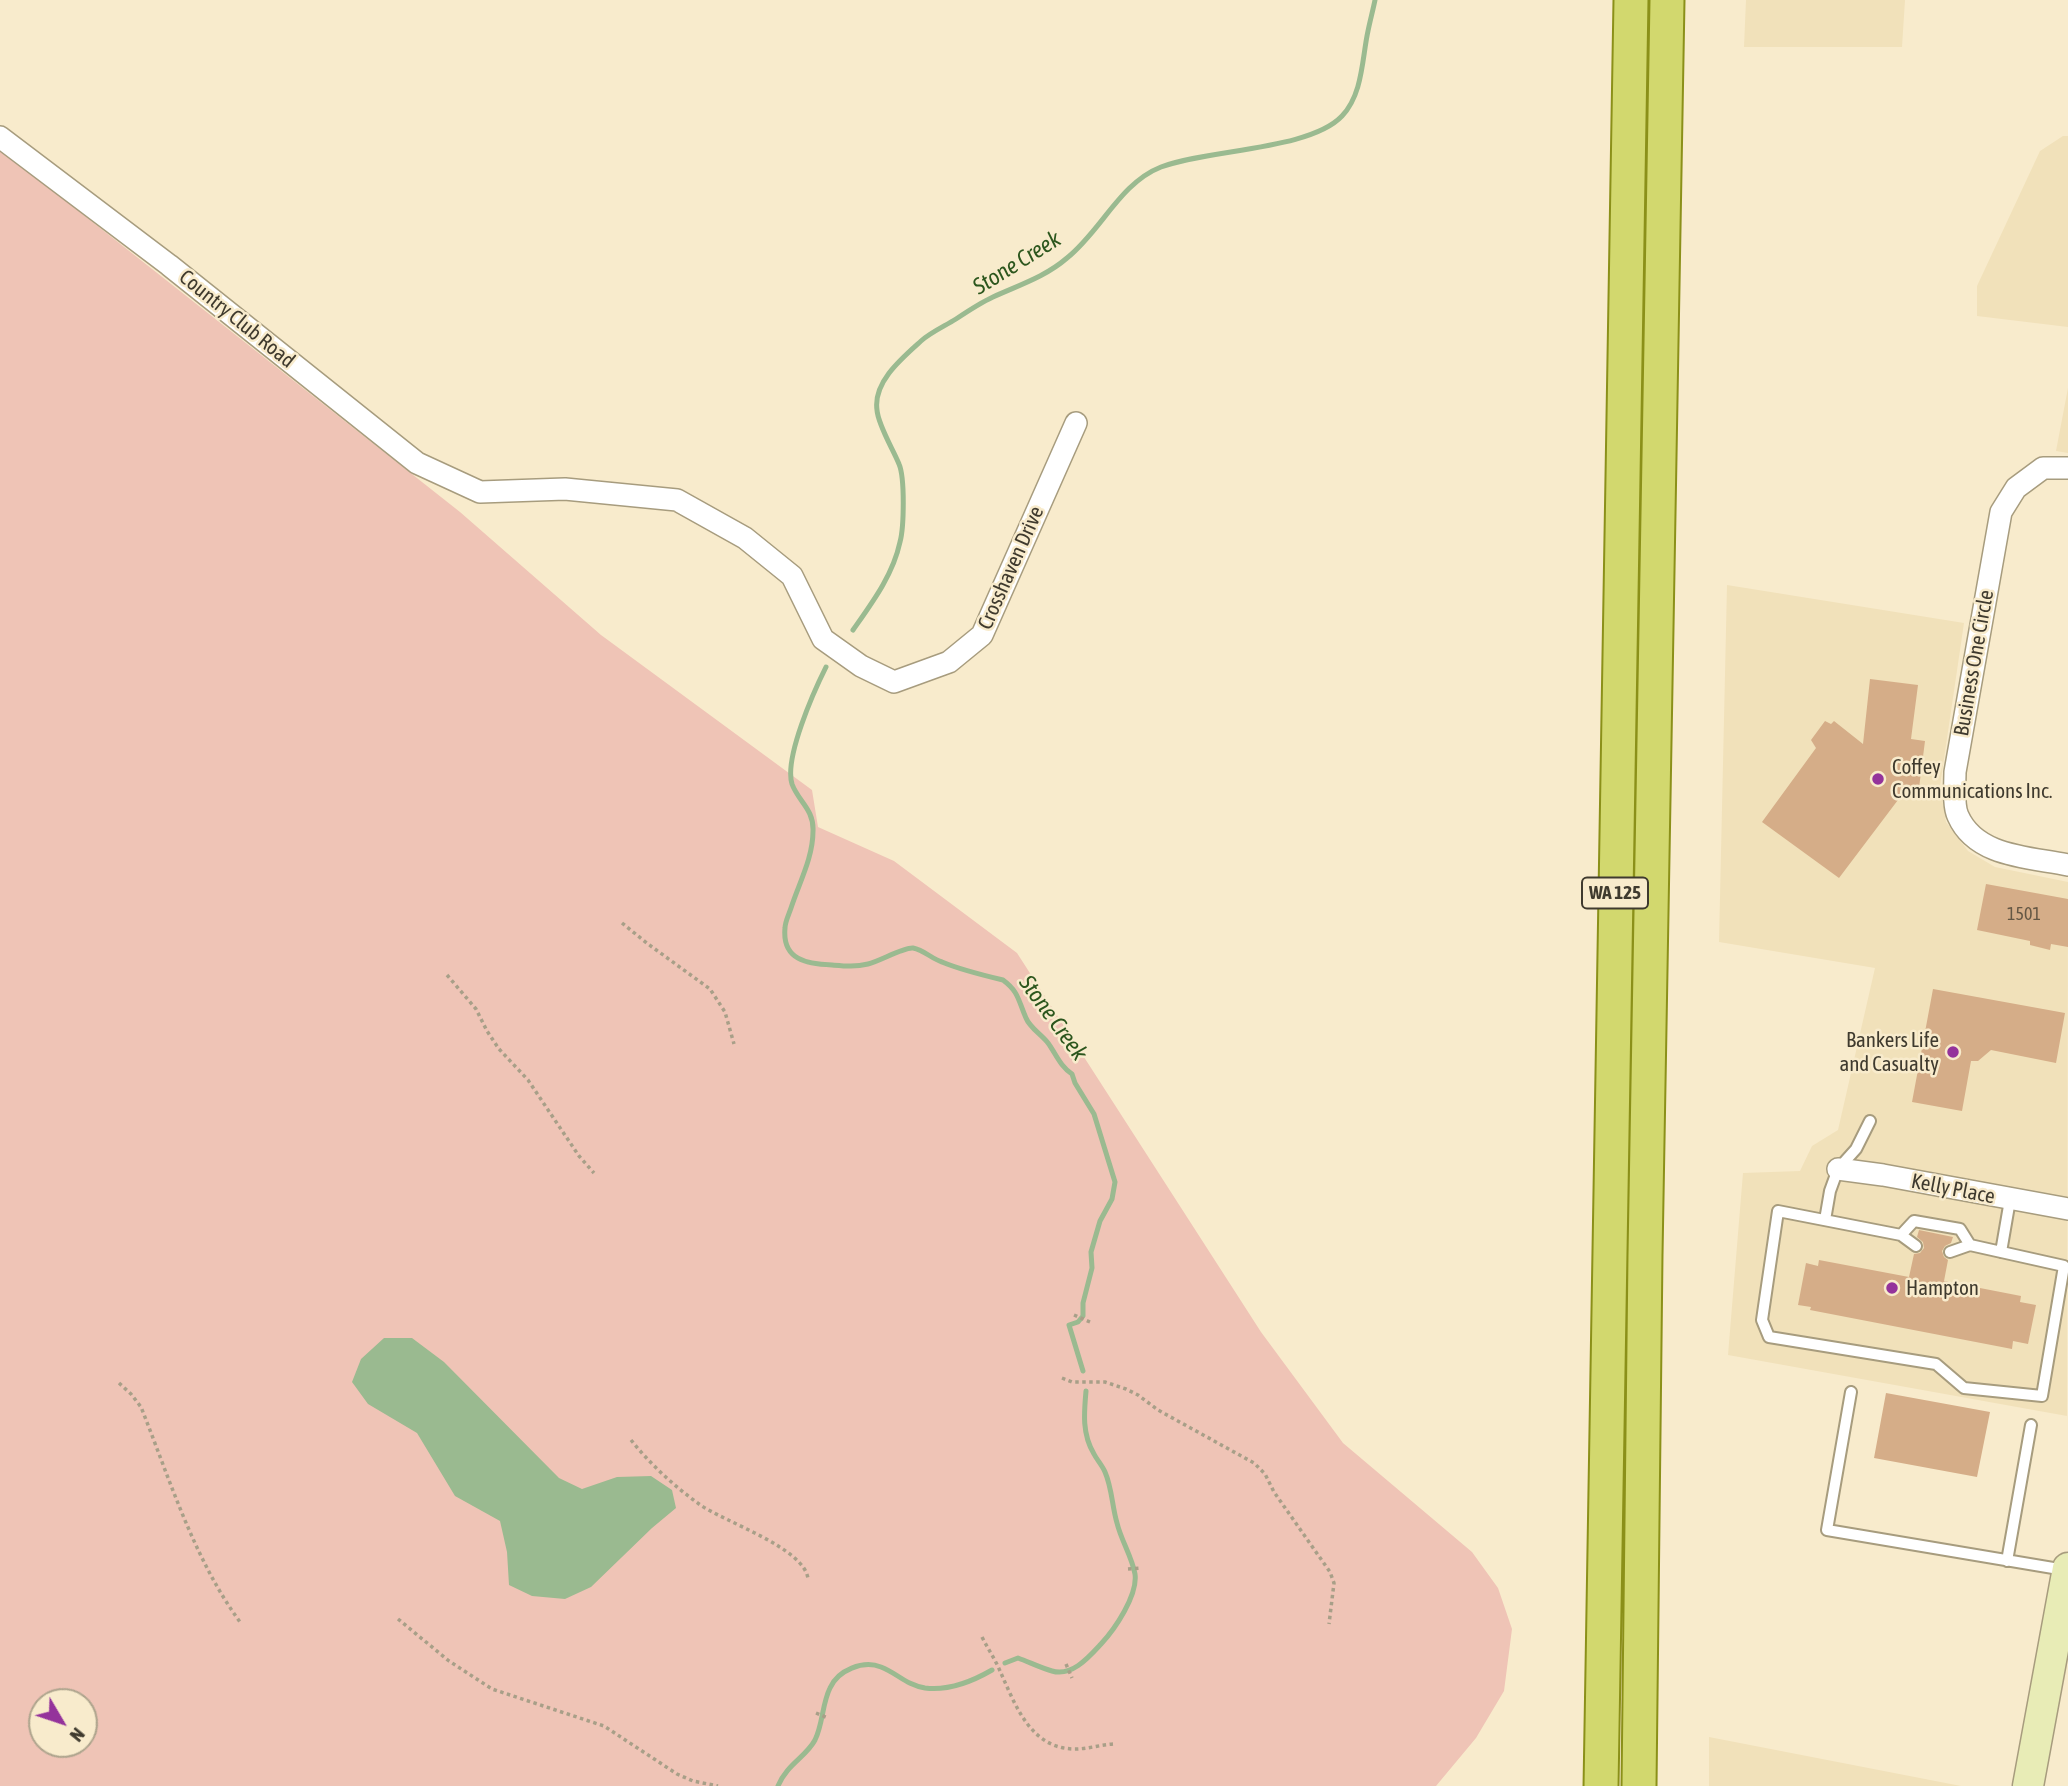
<!DOCTYPE html>
<html>
<head>
<meta charset="utf-8">
<style>
	body { margin:0 }
	#map { position:relative; width:2068px; height:1786px; overflow:hidden; background:#f8ebcc; font-family:"Asap Condensed",sans-serif }
	canvas { display:block }
	.north { position:absolute; left:28px; top:1688px; width:70px; height:70px; box-sizing:border-box; background:#f8ebcc; border:2px solid #aea48d; border-radius:50%; rotate:129deg; font-size:19px; font-weight:700; line-height:28px; text-align:center; color:#3f3a2e }
	.north::after { content:''; display:block; margin:auto; width:24px; height:32px; background:#94339b; clip-path:polygon(50% 0,100% 100%,50% 72%,0 100%) }
</style>
</head>
<body>
<div id="map">
<canvas width="2068" height="1786"></canvas>
<div class="north">N</div>
</div>
<script>
const c = document.querySelector('canvas').getContext('2d');
c.lineJoin = 'round';
function fillPath(path, color) { c.fillStyle = color; c.fill(path, 'evenodd'); }
function stroke(path, color, width, dash) { c.strokeStyle = color; c.lineWidth = width; c.lineCap = dash ? 'butt' : 'round'; c.setLineDash(dash || []); c.stroke(path); }
function write(font, color, halo, rows, align = 'center') {
  c.font = font + ' "Asap Condensed",sans-serif'; c.lineWidth = 5; c.setLineDash([]); c.textBaseline = 'middle'; c.strokeStyle = halo; c.fillStyle = color; for (const [text, x, y, turn = 0] of rows) {
    c.save(); c.translate(x, y); c.rotate((+turn || 0) * Math.PI / 180); c.textAlign = isNaN(turn) ? turn : align; if (halo) c.strokeText(text, 0, 0); c.fillText(text, 0, 0); c.restore();
  }
}
const built = new Path2D(`
	M1746,0H1905L1902,47H1744Z
	M2063,136H2068V327L1977,316V286L2040,151Z
	M2068,388V453L2056,451Z
	M1727,585L1964,623L1940,786L1946,822L1968,851L1995,867L2068,882L2067,1416L1728,1355L1743,1173L1800,1171L1812,1146L1838,1130L1875,968L1719,942Z
	M1709,1737L1961,1786H1709Z`);
const green = new Path2D(`
	M0,149L460,512L601,635L812,790L818,827L894,861L1017,953L1261,1332L1343,1443L1472,1552L1498,1588L1512,1629L1504,1691L1476,1738L1436,1786H0ZM42,1702H84V1744H42Z`);
const water = new Path2D(`
	M384,1338H412L444,1362L559,1478L582,1489L617,1477L651,1476L672,1490L676,1508L652,1528L591,1587L565,1599L532,1596L509,1585L507,1552L500,1521L455,1496L417,1433L368,1404L352,1382L361,1359Z`);
const stream = new Path2D(`
	M853,630C872,603 893,575 900,542C904,527 905,478 899,464C893,449 878,425 877,410C873,382 902,358 921,341C931,332 945,326 956,319C968,311 980,303 993,297C1019,285 1045,277 1067,258C1101,231 1120,183 1161,167C1209,149 1310,150 1342,116C1363,94 1362,58 1368,31C1370,21 1373,10 1375,0
	M826,667C814,691 784,758 792,784C798,801 814,809 813,831C813,858 799,883 791,908C789,914 785,922 785,928C782,960 807,964 832,965C845,966 855,967 868,964C880,961 904,947 913,948C924,950 932,959 942,962C961,970 982,975 1003,980C1019,992 1018,1000 1026,1018C1030,1028 1041,1034 1048,1043C1056,1054 1060,1066 1072,1074L1075,1083L1094,1114L1115,1182L1112,1199L1100,1221L1091,1252L1092,1268L1083,1303V1316L1078,1322L1069,1325L1083,1371
	M1005,1663L1018,1658C1029,1662 1041,1668 1052,1671C1072,1677 1089,1657 1101,1644C1115,1629 1138,1595 1135,1574C1132,1557 1121,1540 1117,1523C1112,1506 1112,1488 1105,1472C1102,1465 1097,1460 1094,1454C1082,1434 1084,1413 1086,1391
	M778,1786C787,1764 806,1757 815,1740C823,1724 822,1704 830,1688C838,1670 863,1660 881,1667C897,1673 906,1685 925,1688C948,1691 973,1681 992,1670`);
const building = new Path2D(`
	M1870,679L1918,685L1911,739L1925,741L1919,788H1907L1839,878L1762,822L1816,748L1811,740L1825,721L1831,724L1834,721L1863,744Z
	M1986,884L2068,899V947L2051,944L2050,950L2030,945V941L1977,930Z
	M1933,989L2065,1013L2056,1063L1991,1050L1978,1061H1971L1962,1111L1912,1102Z
	M1919,1230L1953,1237L1951,1243L1945,1246L1942,1251L1944,1257L1948,1260L1944,1281L2021,1296L2020,1302L2036,1305L2028,1344L2013,1341L2012,1349L1810,1310L1811,1307L1798,1305L1806,1263L1818,1266L1819,1260L1909,1277L1914,1254L1920,1253L1924,1248L1923,1242L1917,1237Z
	M1886,1393L1990,1412L1977,1477L1874,1458Z`);
const path = new Path2D(`
	M622,923L648,944L710,989L725,1012L734,1044
	M447,975L476,1009L487,1031L499,1049L528,1080L579,1156L594,1173
	M1074,1315L1090,1322
	M1062,1378L1072,1382H1105L1126,1389L1138,1395L1158,1410L1254,1463L1265,1474L1274,1492L1330,1572L1334,1583L1329,1624
	M119,1383L131,1394L141,1407C170,1480 194,1559 240,1622
	M631,1440C650,1464 674,1486 699,1504C724,1522 805,1548 808,1579
	M1128,1569L1141,1568
	M398,1619L449,1661L492,1689L604,1726L677,1774L693,1781L718,1786
	M982,1637C988,1649 995,1659 1000,1671C1015,1704 1030,1749 1075,1749C1087,1749 1100,1745 1113,1744
	M1066,1664L1072,1678
	M816,1713L828,1718`);
const lane = new Path2D(`
	M1825,1220L1830,1191L1838,1169L1856,1149L1870,1121
	M1901,1235L1914,1221L1960,1229L1970,1245
	M1916,1246L1901,1235L1778,1211L1762,1320L1769,1337L1936,1364L1964,1388L2042,1396L2064,1266L1970,1245L1950,1252
	M2001,1252L2010,1200
	M1851,1392L1827,1530L2065,1570
	M2007,1561L2031,1425`);
const street = new Path2D(`
	M0,137L169,265L417,463L480,492L565,489L677,500L745,538L792,576L823,639L861,666L894,682L949,662L982,635L1076,423
	M2068,468H2043L2016,488L2001,512L1955,772C1955,783 1953,806 1958,816C1976,857 2029,857 2068,865
	M1838,1169L1883,1175L2068,1209`);
const secondary = new Path2D(`
	M2028,1786L2068,1568`);
const primary = new Path2D(`
	M1601,1786L1631,0
	M1639,1786L1645,1254L1667,0`);
const markers = [
	[1878,779,7,"#94339b"],
	[1953,1052,7,"#94339b"],
	[1892,1288,7,"#94339b"]
];
const numberNames = [
	["1501",2024,914]
];
const shields = [
	[1615,893,66]
];
const shieldNames = [
	["WA 125",1615,893]
];
const streetNames = [
	["Country Club Road",237,319,39],
	["Crosshaven Drive",1011,568,-66],
	["Business One Circle",1974,663,-80],
	["Kelly Place",1953,1189,11]
];
const poiNames = [
	["Coffey",1892,767],
	["Communications Inc.",1892,791],
	["Bankers Life",1939,1040,"right"],
	["and Casualty",1939,1064,"right"],
	["Hampton",1906,1288]
];
const waterNames = [
	["Stone Creek",1017,263,-32],
	["Stone Creek",1053,1018,54]
];
fillPath(built, '#f1e1ba');
fillPath(green, '#efc4b6');
fillPath(water, '#9aba90');
stroke(stream, '#9aba90', 5);
fillPath(building, '#d5ad88');
stroke(lane, '#a79c7e', 14);
stroke(street, '#a79c7e', 24);
stroke(secondary, '#a79c7e', 33);
stroke(primary, '#8b9019', 37);
stroke(path, '#a89f88', 3.5, [3.5, 3.5]);
stroke(lane, '#fff', 10);
stroke(street, '#fff', 21);
stroke(secondary, '#e8ecb6', 30);
stroke(primary, '#d2d86e', 33);
for (const [x, y, r, color] of markers) { const dot = new Path2D(); dot.arc(x, y, r, 0, 2 * Math.PI); c.fillStyle = color; c.fill(dot); stroke(dot, '#f8ebcc', 2.5); }
write('18px', '#645744', null, numberNames);
for (const [x, y, w] of shields) { const box = new Path2D(); box.roundRect(x - w / 2, y - 15.5, w, 31, 5); c.fillStyle = '#f8ebcc'; c.fill(box); stroke(box, '#3f3a2e', 2); }
write('bold 19px', '#3f3a2e', null, shieldNames);
write('21px', '#3f3a2e', '#f8ebcc', streetNames);
write('21px', '#3f3a2e', '#f8ebcc', poiNames, 'left');
write('italic 23px', '#2c561d', '#f8ebcc', waterNames);
</script>
</body>
</html>
